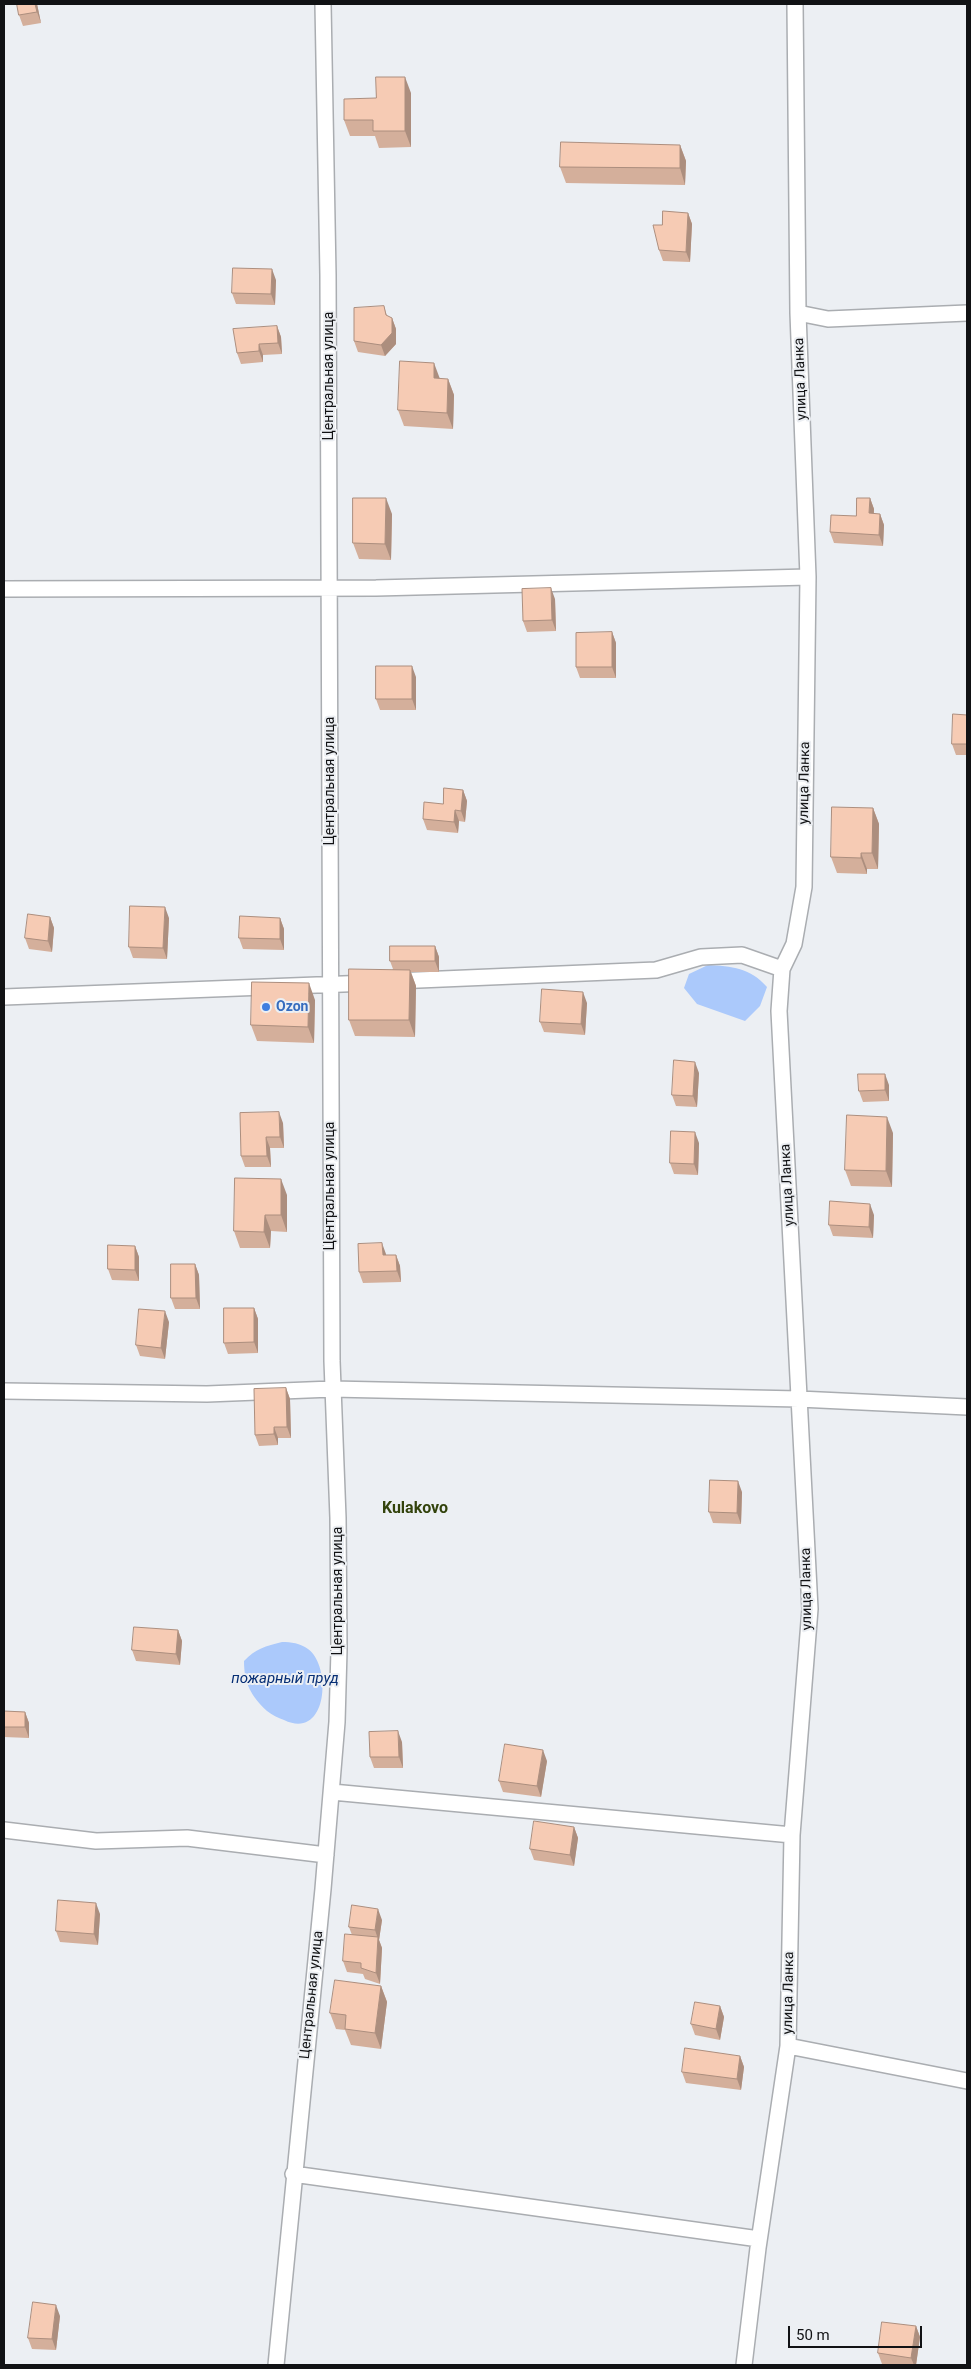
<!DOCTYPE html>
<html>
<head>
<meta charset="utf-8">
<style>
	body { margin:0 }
	#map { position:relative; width:971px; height:2369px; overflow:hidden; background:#eceff3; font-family:Roboto,sans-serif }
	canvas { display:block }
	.frame { position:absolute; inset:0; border:5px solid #111214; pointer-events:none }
	.scale { position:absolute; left:788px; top:2326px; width:134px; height:22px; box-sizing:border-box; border:2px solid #111214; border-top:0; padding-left:6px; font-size:15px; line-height:18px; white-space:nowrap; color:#111214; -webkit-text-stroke:4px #eceff3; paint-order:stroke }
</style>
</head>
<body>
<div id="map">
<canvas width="971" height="2369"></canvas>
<div class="frame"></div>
<div class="scale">50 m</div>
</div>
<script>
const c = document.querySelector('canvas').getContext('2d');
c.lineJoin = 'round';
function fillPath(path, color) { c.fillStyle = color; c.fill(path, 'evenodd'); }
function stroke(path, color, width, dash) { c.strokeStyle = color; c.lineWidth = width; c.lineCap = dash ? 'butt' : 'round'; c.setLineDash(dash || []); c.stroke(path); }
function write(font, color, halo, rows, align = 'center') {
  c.font = font + ' Roboto,sans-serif'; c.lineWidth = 4; c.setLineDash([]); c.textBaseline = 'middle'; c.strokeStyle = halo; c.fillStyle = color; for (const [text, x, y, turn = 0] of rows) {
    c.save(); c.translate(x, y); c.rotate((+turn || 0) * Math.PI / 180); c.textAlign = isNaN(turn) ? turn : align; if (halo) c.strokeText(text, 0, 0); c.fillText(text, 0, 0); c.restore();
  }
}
const water = new Path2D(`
	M708,965C731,966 751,968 767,987L760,1006L745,1021L697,1004L684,988L689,974Z
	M282,1642C291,1642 300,1643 308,1649C332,1666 328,1741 284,1720C278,1718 272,1715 267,1711C251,1696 244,1683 244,1661C255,1649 266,1646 282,1642Z`);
const minor = new Path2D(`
	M798,313L828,319L967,313
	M4,589L376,588L808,577
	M395,981L656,970L701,957L742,955L782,969
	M4,997L369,983
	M4,1391L207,1394L332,1389L799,1399L967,1407
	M332,1792L792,1835
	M4,1830L96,1841L187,1838L326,1855
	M788,2046L967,2081
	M293,2174L759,2239
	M276,2365L323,1889L337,1722L339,1650L338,1518L332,1361L328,275L323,4
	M744,2365L758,2248L788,2046L792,1835L810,1609L779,1011L782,969L794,944L804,887L808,577L798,313L795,4`);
const wall = new Path2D(`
	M17,4H37L41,23L23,26L19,15Z
	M411,93V147L379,148L375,136H350L344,120L376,98Z
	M680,145L686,161L685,185L566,183L560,167Z
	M688,213L692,224L690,262L663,261L659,250L662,225Z
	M276,280L275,305L236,304L232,293Z
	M384,306L387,316L392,318L396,329V344L385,356L358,352L354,341Z
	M277,326L281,337L282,354L263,355V362L241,364L237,353Z
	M448,379L454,395L453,429L404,426L398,410Z
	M870,498L874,509V514H880L884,525L883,546L834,543L830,532L856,516Z
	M392,514L391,560L359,559L353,543Z
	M555,599L556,631L527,632L523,621Z
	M612,632L616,643V678H580L576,667Z
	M416,677V710H380L376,699Z
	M967,715V755H956L952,744Z
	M463,790L467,801L465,822L459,821L458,833L427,830L423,819L443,804Z
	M873,808L879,824L878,869H867V874L837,873L831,857Z
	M50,917L54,928L52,952L29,949L25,938Z
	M169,918L167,959L133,958L129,947Z
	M280,918L284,929V950L243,949L239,938Z
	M435,946L439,957V972H411L416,986L415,1037L355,1036L349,1020L393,969L390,961Z
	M315,1000L314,1043L257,1041L251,1025Z
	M587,1003L585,1035L544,1032L540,1022Z
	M699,1073L697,1107L676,1106L672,1095Z
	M889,1085V1101L863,1102L859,1091Z
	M283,1123L284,1148H270L271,1167H245L241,1156Z
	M893,1133L892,1187L851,1186L845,1170Z
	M699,1143L698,1175L674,1174L670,1163Z
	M287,1195V1232L271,1231L270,1248H240L234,1231Z
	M874,1215L873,1238L833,1236L829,1225Z
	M135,1246L139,1257V1281L112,1280L108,1269Z
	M386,1255H396L400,1266L401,1282L363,1283L359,1272Z
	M195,1264L199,1275L200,1309H175L171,1298Z
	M254,1308L258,1319V1353L228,1354L224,1343Z
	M169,1322L165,1359L140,1356L136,1345Z
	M286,1388L290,1399L291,1438H278V1445L259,1446L255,1435Z
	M742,1492L741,1524L713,1523L709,1512Z
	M178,1630L182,1641L180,1665L136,1661L132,1650Z
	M4,1711L25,1712L29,1723V1738L4,1737V1750Z
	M402,1742L403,1768H374L370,1757Z
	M547,1761L541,1797L503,1792L499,1781Z
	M574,1827L578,1838L574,1866L534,1860L530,1849Z
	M100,1914L98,1945L60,1942L56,1931Z
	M382,1920L379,1940L382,1948L380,1984L365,1979L363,1974L347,1972L343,1961L352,1935L349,1927Z
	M381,1986L387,2002L381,2049L351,2045L345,2030L336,2029L330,2013Z
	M720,2006L724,2017L720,2040L695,2035L691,2024Z
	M740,2056L744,2067L741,2090L686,2083L682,2072Z
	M60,2316L56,2350L32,2349L28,2338Z
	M916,2326L920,2337L916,2365H891L882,2364L878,2353Z`);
const shadedWall = new Path2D(`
	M35,4H37L41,23L37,12Z
	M405,77L411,93V147L405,131Z
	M680,145L686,161L685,185L680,168Z
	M688,213L692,224L690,262L686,252Z
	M272,269L276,280L275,305L271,294Z
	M392,318L396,329V344L385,356L381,345Z
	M277,326L281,337L282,354L278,343Z
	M259,344L263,355V362L259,351Z
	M434,363L440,379L434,378Z
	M448,379L454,395L453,429L447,413Z
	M386,498L392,514L391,560L385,544Z
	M870,498L874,509L873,524L869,513Z
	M880,514L884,525L883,546L879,535Z
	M551,588L555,599L556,631L552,620Z
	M612,632L616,643V678L612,667Z
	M412,666L416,677V710L412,699Z
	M463,790L467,801L465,822L461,811Z
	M873,808L879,824L878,869L872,853Z
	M455,810L459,821L458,833L454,822Z
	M861,853L867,869V874L861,858Z
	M165,907L169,918L167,959L163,948Z
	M50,917L54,928L52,952L48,941Z
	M280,918L284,929V950L280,939Z
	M435,946L439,957V972L435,961Z
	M410,970L416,986L415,1037L409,1020Z
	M309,983L315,1000L314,1043L308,1027Z
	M583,992L587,1003L585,1035L581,1024Z
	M695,1062L699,1073L697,1107L693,1096Z
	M885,1074L889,1085V1101L885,1090Z
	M279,1112L283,1123L284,1148L280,1137Z
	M887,1117L893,1133L892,1187L886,1171Z
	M695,1132L699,1143L698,1175L694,1164Z
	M266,1137L270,1148L271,1167L267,1156Z
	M281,1179L287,1195V1232L281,1215Z
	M870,1204L874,1215L873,1238L869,1227Z
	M265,1215L271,1231L270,1248L264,1232Z
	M382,1243L386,1254L387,1266L383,1255Z
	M135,1246L139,1257V1281L135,1270Z
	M396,1255L400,1266L401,1282L397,1271Z
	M195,1264L199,1275L200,1309L196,1298Z
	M254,1308L258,1319V1353L254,1342Z
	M165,1311L169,1322L165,1359L161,1348Z
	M286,1388L290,1399L291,1438L287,1427Z
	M274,1427L278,1438V1445L274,1434Z
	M738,1481L742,1492L741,1524L737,1513Z
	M178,1630L182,1641L180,1665L176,1654Z
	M25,1712L29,1723V1738L25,1727Z
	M398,1731L402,1742L403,1768L399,1757Z
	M543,1750L547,1761L541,1797L537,1786Z
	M574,1827L578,1838L574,1866L570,1855Z
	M96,1903L100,1914L98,1945L94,1934Z
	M378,1909L382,1920L379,1940L382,1948L380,1984L376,1973L378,1939L375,1930Z
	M381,1986L387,2002L381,2049L375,2033Z
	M720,2006L724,2017L720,2040L716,2029Z
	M740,2056L744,2067L741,2090L737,2079Z
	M56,2305L60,2316L56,2350L52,2339Z
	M916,2326L920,2337L916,2365H914L911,2358Z`);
const building = new Path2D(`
	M17,4H35L37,12L19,15Z
	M376,77H405V131H373V120H344V99L376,98Z
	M561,142L680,145V168L560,167Z
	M663,211L688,213L686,252L659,250L653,225H662Z
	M233,268L272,269L271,294L232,293Z
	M384,306L386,315L392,318V333L381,345L354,341V308Z
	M277,326L278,343L259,344V351L237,353L233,329Z
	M400,361L434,363V378L448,379L447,413L398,410Z
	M353,498H386L385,544L353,543Z
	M857,498H870L869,513L880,514L879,535L830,532L831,515L856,516Z
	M551,588L552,620L523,621L522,589Z
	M612,632V667H576V633Z
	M376,666H412V699H376Z
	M953,714L967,715V744H952Z
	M444,788L463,790L461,811L455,810L454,822L423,819L424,802L443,804Z
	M832,807L873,808L872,853H861V858L831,857Z
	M130,906L165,907L163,948L129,947Z
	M28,914L50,917L48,941L25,938Z
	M240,916L280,918V939L239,938Z
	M390,946H435V961H390Z
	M349,969L410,970L409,1020H349Z
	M252,982L309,983L308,1027L251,1025Z
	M542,989L583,992L581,1024L540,1022Z
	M674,1060L695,1062L693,1096L672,1095Z
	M858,1074H885V1090L859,1091Z
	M279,1112L280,1137H266L267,1156H241L240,1113Z
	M847,1115L887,1117L886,1171L845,1170Z
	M671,1131L695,1132L694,1164L670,1163Z
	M235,1178L281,1179V1215H265L264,1232L234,1231Z
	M830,1201L870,1204L869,1227L829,1225Z
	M382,1243L383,1255H396L397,1271L359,1272L358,1244Z
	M108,1245L135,1246V1270L108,1269Z
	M171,1264H195L196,1298H171Z
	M224,1308H254V1342L224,1343Z
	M139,1309L165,1311L161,1348L136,1345Z
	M286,1388L287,1427H274V1434L255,1435L254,1389Z
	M710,1480L738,1481L737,1513L709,1512Z
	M134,1627L178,1630L176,1654L132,1650Z
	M4,1711L25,1712V1727H4Z
	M398,1731L399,1757H370L369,1732Z
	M505,1744L543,1750L537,1786L499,1781Z
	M534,1821L574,1827L570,1855L530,1849Z
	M58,1900L96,1903L94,1934L56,1931Z
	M352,1905L378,1909L375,1930L349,1927Z
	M345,1934L378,1937L376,1973L361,1968V1963L343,1961Z
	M335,1980L381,1986L375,2033L345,2029L346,2015L330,2013Z
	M695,2002L720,2006L716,2029L691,2024Z
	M685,2048L740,2056L737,2079L682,2072Z
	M33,2302L56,2305L52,2339L28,2338Z
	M882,2322L916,2326L911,2358L878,2353Z`);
const markers = [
	[266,1007,5,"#3f7fe0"]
];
const streetNames = [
	["Центральная улица",329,376,-90],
	["улица Ланка",801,379,-92],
	["Центральная улица",330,781,-90],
	["улица Ланка",805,783,-89],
	["улица Ланка",788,1185,-93],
	["Центральная улица",330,1186,-90],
	["улица Ланка",807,1589,-91],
	["Центральная улица",338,1591,-90],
	["улица Ланка",789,1993,-89],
	["Центральная улица",312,1995,-84]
];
const shopNames = [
	["Ozon",276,1007]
];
const waterNames = [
	["пожарный пруд",285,1679]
];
const quarterNames = [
	["Kulakovo",415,1509]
];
fillPath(water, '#abc9fb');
stroke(minor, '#aaadb1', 18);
stroke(minor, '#fff', 15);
fillPath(wall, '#d4af9b');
fillPath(shadedWall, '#ac8e7e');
fillPath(building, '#f6cbb4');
stroke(building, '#ac8e7e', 1);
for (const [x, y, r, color] of markers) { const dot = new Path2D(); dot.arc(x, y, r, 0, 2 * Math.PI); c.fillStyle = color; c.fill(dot); stroke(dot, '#eceff3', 2); }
write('14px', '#111214', '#eceff3', streetNames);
write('bold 14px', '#366cbe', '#eceff3', shopNames, 'left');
write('italic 15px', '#062e74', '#eceff3', waterNames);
write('bold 16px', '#33430c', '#eceff3', quarterNames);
</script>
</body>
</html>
